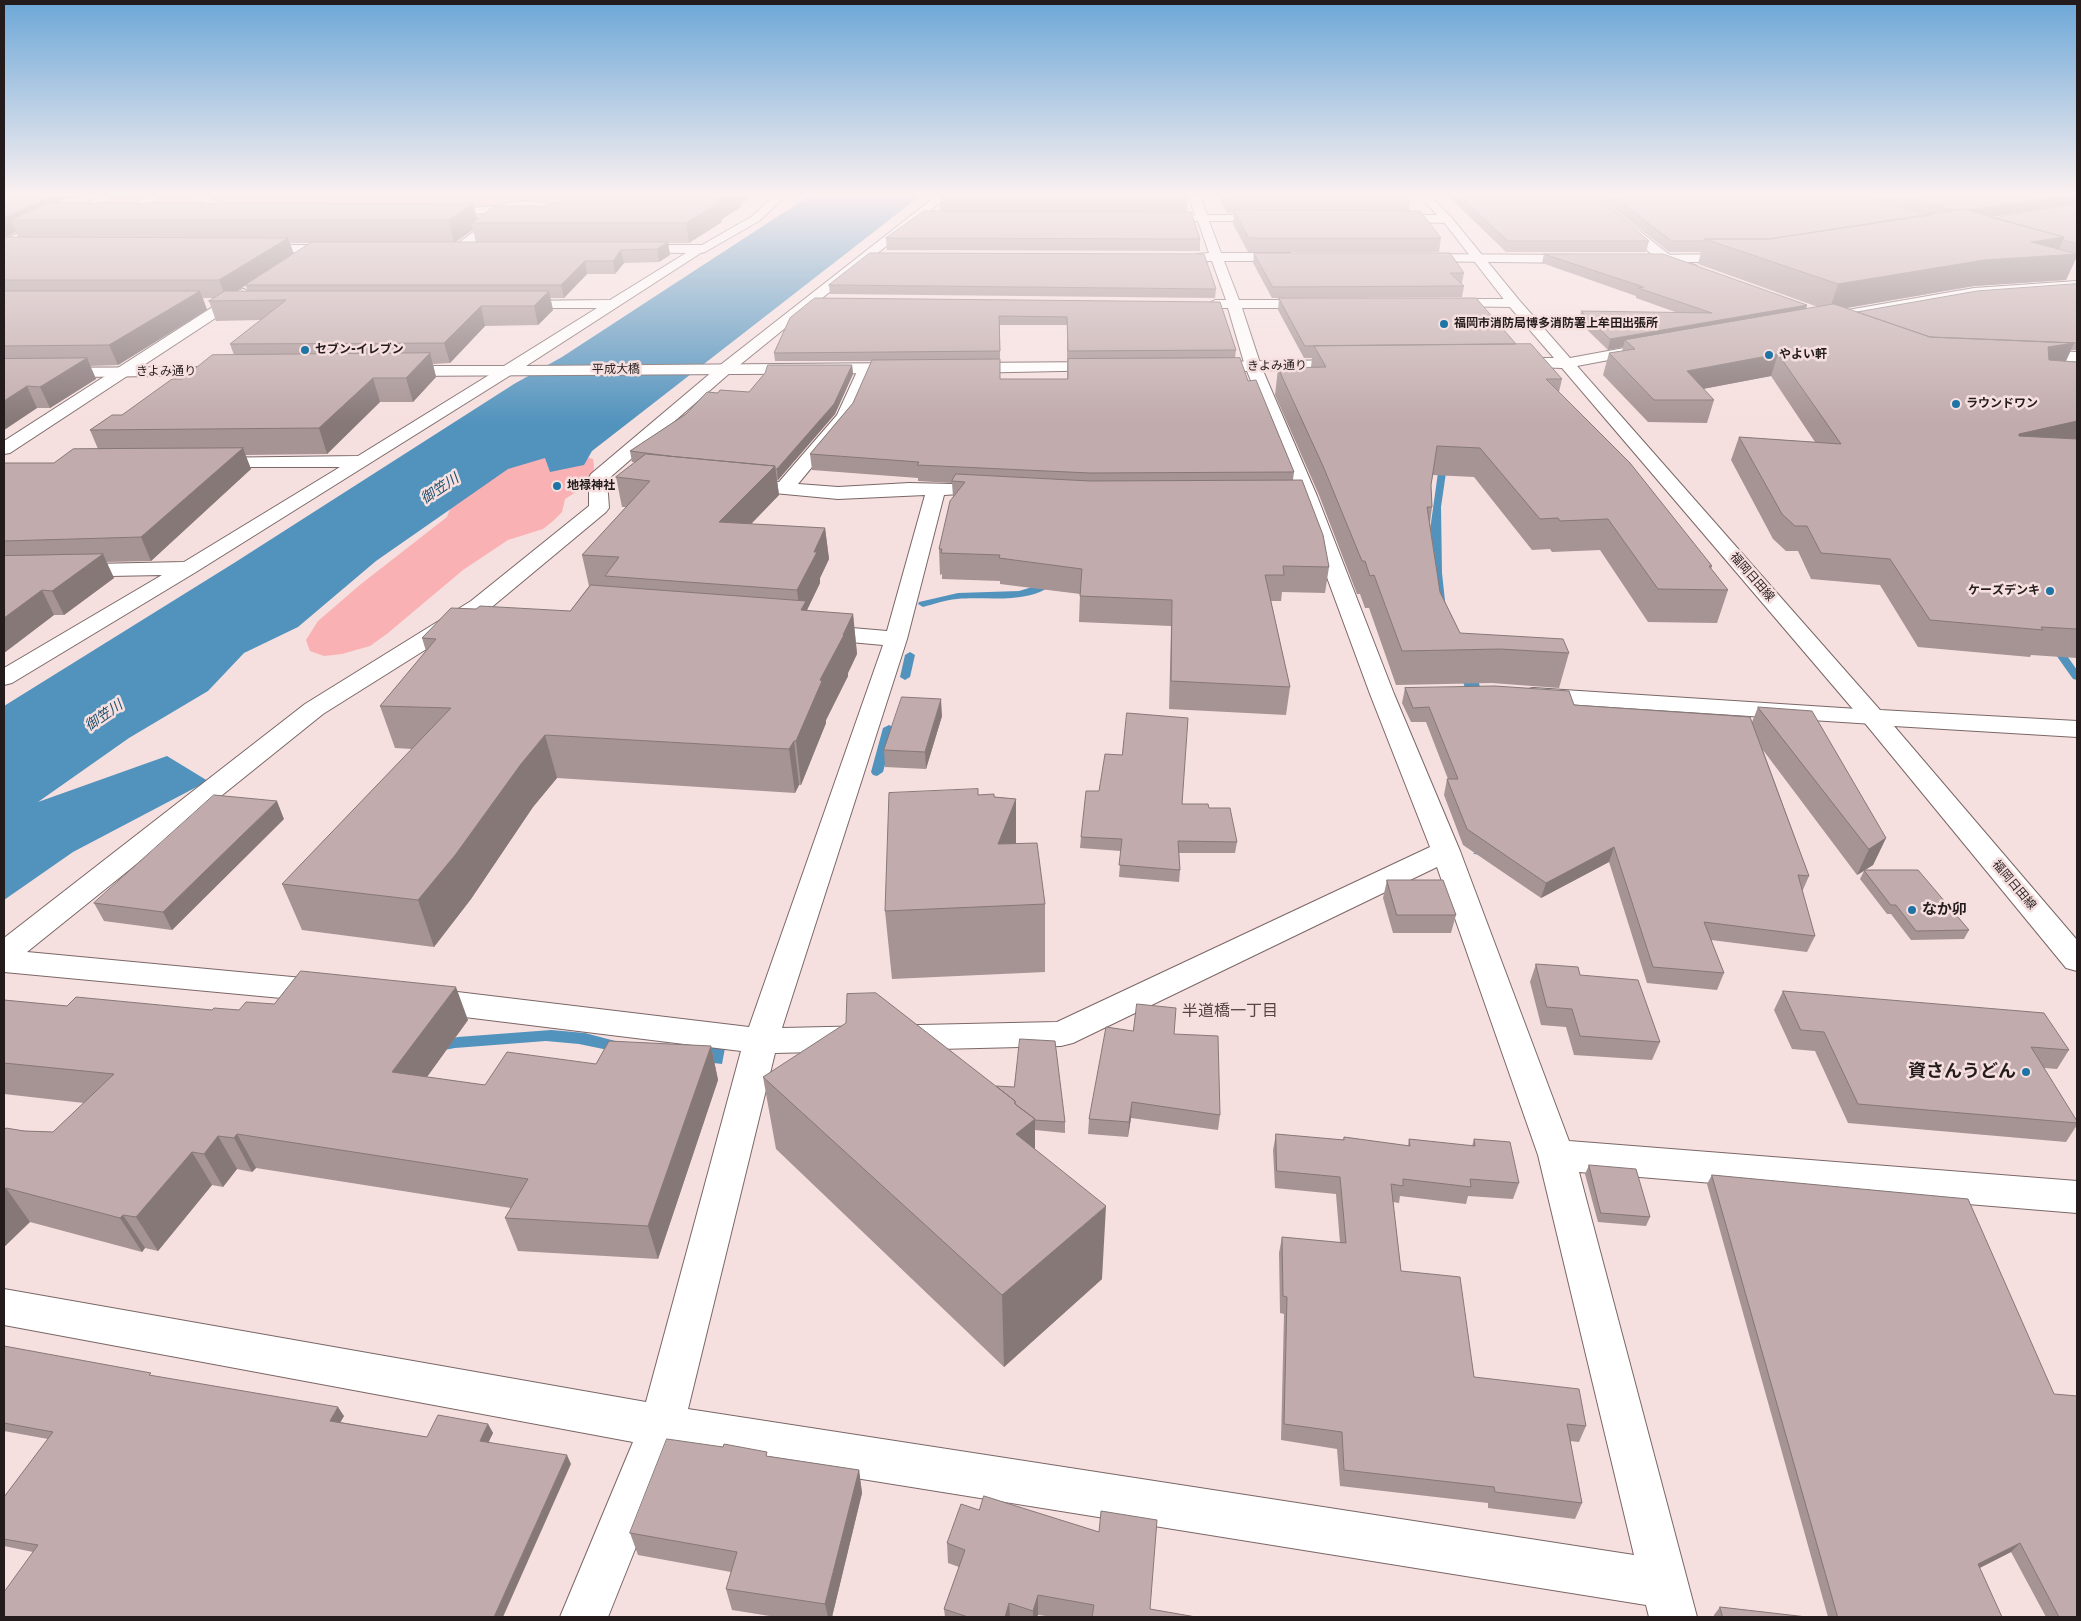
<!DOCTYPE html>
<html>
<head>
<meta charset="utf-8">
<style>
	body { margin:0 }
	#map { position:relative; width:2081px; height:1621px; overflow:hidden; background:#f6dfdf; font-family:"IBM Plex Sans",sans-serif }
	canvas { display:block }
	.frame { position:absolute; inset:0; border:5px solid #241c1c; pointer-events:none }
</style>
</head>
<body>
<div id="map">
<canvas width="2081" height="1621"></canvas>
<div class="frame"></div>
</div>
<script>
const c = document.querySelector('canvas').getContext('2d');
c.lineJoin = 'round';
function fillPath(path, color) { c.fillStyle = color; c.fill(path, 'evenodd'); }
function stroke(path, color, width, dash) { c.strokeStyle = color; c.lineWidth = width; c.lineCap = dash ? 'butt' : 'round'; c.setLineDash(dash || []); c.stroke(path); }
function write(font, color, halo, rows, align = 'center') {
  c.font = font + ' "IBM Plex Sans","Noto Sans JP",sans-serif'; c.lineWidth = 5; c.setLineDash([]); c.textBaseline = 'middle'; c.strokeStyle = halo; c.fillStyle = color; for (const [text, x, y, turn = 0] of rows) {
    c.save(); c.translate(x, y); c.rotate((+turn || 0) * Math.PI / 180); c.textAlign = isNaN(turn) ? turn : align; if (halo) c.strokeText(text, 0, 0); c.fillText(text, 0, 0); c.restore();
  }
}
const green = new Path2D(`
	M118,196H631L585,219H78L73,217Z
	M573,453L593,459C598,482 582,488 565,499L562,512L553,521L543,529L508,540L463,570L388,633L370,646L342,654L324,656L310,651L306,640L318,621L361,584L447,517L456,494L519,461Z`);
const water = new Path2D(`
	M809,196H920L592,451L584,465L550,472L545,458L508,469L376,561L298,627L244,653L208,691L129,738L38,802L167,756L208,781L73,852L4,900V706L234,563L514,384L562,357Z
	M1441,451L1449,452L1441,507L1442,573L1445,601L1453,633L1479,683L1485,710L1492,855L1473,854L1488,844L1468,695L1443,632L1430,530Z
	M551,1030L585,1033L619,1042L725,1048L722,1064L613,1051L579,1044L546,1041L455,1048L397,1059L398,1049L458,1037Z`);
const stream = new Path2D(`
	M1052,577L1057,580C1033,606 988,596 957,599C945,600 934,604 923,607L918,604L919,602L958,593L1019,591L1039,585Z
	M2054,642L2058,643L2077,670V680L2073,679L2049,645Z
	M910,652L915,655L910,677L905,680L900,677L905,655Z
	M889,725L895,728L883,772L877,776L873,775L871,772L883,728Z`);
const street = new Path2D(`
	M101,196H116L4,249V240L50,218Z
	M147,196H161L149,204L174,206L180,209C171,218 147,210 136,207L134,205L137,201Z
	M193,196H206L215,201L251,209L253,211L247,214L208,206Z
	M774,196H786L759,221L705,252L701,253L695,249L751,217Z
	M936,196H948L731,372L607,480L609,508L606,512L487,611L323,714L27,952L324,980L335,983L340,991L335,999L324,1002L4,972V938L305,704L471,601L589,506V478L591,474L719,366Z
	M1189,196H1200L1207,215H1271L1277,218L1271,221H1209L1221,253H1290L1296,257L1290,261H1224L1239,300H1315L1322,304L1315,308H1242L1261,366L1317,496L1394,694L1460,851L1569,1141L2077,1181V1213L1579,1172L1697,1617H1649L1646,1605L675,1449L608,1617H560L633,1442L4,1325V1289L646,1402L741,1051L424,1012L412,1008L408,1000L412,992L424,988L749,1027L883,645L817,639L809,637L806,632L809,627L817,625L887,631L925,495L838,499L742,490L735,488L733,484L735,480L742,478L779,482L837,415L860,365H872L874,368L853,417L798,484L838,487L909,483L953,484L960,486L962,490L960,494L944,495L907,639L782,1028L1057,1022L1430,847L1370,694L1297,496L1245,366L1228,308H1215L1208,304L1215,300H1226L1212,261H1201L1195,257L1197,254L1209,253L1198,221H1187L1181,218L1183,216L1195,215ZM1437,867L1538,1155L1634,1555L688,1409L775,1053L1061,1046L1073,1043Z
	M528,201L548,204L561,213L554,222H533L531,220L533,218L547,216L549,214C538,206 514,204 503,212C498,215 497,220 491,221L485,218L489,213L437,216L431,213L437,210L497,206L512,202Z
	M1389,215H1447L1453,219L1447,223L1385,221L1383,219Z
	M1416,254L1580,255L1586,259L1580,263L1412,261L1410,258L1412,255Z
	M1738,254L1742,255L1744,258L1742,261L1641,263L1635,259L1641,255Z
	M244,289L251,293L249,296L10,453L4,454V441L239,290Z
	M1443,299H1514L1521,303L1514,307L1438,306L1436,303Z
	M508,365L514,367L516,370L514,373L196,572L12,683L4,685V668L162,575L4,578V566L184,562L340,467H211L205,466L202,462L205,458L358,456L502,367Z
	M1533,688L1873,710L1882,712L1885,717L1882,722L1873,724L1533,702L1524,700L1521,695L1524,690Z`);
const secondary = new Path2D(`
	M1419,196H1430L1451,217L1519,300L1570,358L1646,344L1651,346L1654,349L1651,352L1577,366L1880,710L2077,721V737L1894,726L2077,940V971L2066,968L1864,722L1562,368L1505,366L1502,363L1505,360L1510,358H1554L1509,306L1443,221Z
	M1583,196H1595L1671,256L1697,266L1699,269L1692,273L1661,262Z
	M495,217L499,219L501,221L499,223L461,253H453L451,250L453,247L491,219Z
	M255,245H337L343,249L337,253L251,252L249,249Z
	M633,245H701L707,249L526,366L905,363L911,365L913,368L911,371L905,373L398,376L392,374L390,371L392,368L398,366H504L597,308H515L510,307L508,304L510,301L610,300L686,253L629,252L627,249L629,246Z
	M2077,281V289L1974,296L1819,323L1814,322L1812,319L1814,316L1819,315L1974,288Z
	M2031,350L2077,352V362L2026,358L2023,355L2026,352Z
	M1350,360L1356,362L1358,365L1356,368L1205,372L1199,370L1197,367L1199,364L1205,362Z
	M1105,362L1111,364L1113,367L1111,370L963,373L957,371L955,368L957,365L963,363Z
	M227,367L233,369L235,372L233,375L4,378V368Z`);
const wall = new Path2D(`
	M4,196L61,201V203H331L332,204L473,203L477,219L546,206L741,204V207L722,219V222L689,243H668L670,255L659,262L624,263L615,274H587L564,298H550L553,310L538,325L485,326L450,363L433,364L436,377L413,402H380L327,454L245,455L251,469L151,561L106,562L114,578L64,615H54L4,653V463H54L98,449L90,430L122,415L182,379L234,355L230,344L261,320L216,321L209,301L213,298H203L207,310L118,365L90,366L96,379L50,408H37L4,430ZM473,230L476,242H456ZM16,232L18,237H6ZM290,243H311L294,254ZM246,285L247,291H238Z
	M940,196H1188L1187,212L1200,239V251L887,250L886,238L940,211Z
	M1218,196H1406L1410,202L1409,211L1441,238L1439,252H1248L1233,224L1234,213H1227Z
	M1448,196H1595L1649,241L1646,252H1506Z
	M1598,196H1866L1870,197L1867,196H2077V256L2066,280L1974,286L1846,308L1857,312L2077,284V351V350H2071L2066,361L2077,362V658L2031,655L2030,657L1918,647L1880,585L1811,579L1798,551H1786L1773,539L1731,460L1739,437L1815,442L1771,376L1703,389L1714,400L1707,423L1648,422L1603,375L1609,353L1622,351L1623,347L1608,350L1579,322L1581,311L1678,313L1636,298V296L1542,263L1544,254L1807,305L1806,309L1818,307L1698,264L1701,252H1669ZM2077,204L1993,218L1991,217Z
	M1254,253L1464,273L1462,283H1461L1464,286L1462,297L1272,298L1253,263Z
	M829,285L1216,289L1215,298L830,294Z
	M1279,298L1516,344L1562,379L1559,392L1712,566L1711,569L1728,590L1717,623L1648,622L1600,550L1552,552L1550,549L1532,550L1474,477L1433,475L1431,485L1432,507L1430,523L1440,592L1460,633L1569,653L1559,688L1492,683L1396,685L1369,608H1365L1360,594H1357L1319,495L1275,395L1278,368L1311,367L1312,358H1304L1278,310Z
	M1220,302L1236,350L1235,358L1248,381L1294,472L1293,480L1329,567L1325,593L1282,592L1281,601H1271L1290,687L1286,715L1169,709L1171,626L1079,622L1080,594L1000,584V581L942,579V574L940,575L939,549L953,497L952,483L918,481V478L812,470L810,454L853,403L872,361H775L774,353L790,318ZM1000,325H1067V379H1000Z
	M852,365L853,374L835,414L778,480H777L779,495L751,524L825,528L829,559L820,578V583L807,610V611L853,614L857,654L848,673V676L826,720V723L801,785H799L795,793L557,778L533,807L471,899L434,947L302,930L282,884L412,749L395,748L380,706L426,651L422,638L476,609L570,611L589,586L582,555L626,507H622L616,477L635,462H632L630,451L718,393L749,392Z
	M1405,688L1752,722L1758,707L1886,838L1873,865L1865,870L1969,930L1964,939L1911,940L1891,914H1887L1860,879L1864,871L1857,875L1763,750L1809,876L1802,892L1815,936L1807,952L1711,940L1724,973L1717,990L1647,983L1609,862L1541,898L1463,845L1444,795L1447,779H1448L1426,722H1411L1402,703Z
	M942,716L926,769L885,767L884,750Z
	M1099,791L1209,808L1237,842L1235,853H1179L1180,870L1179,882L1119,877L1121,851L1080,848L1081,837Z
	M978,795L1016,799V844L1045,904V972L892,979L885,911Z
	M284,819L172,930L104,921L94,903Z
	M1387,880L1456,915L1451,933H1393L1383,898Z
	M1536,964L1580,975L1660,1042L1652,1060L1574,1055L1566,1027L1541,1025L1530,982Z
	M1783,991L2069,1050L2057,1069L2044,1068L2077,1123V1125L2066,1142L1848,1123L1815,1051L1792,1049L1774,1010Z
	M4,1000L67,1006L212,1010H239L468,1020L427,1077L485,1085L596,1064L711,1046L718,1080L658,1259L518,1251L505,1218L511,1208L256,1168L252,1172L237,1169L223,1187L212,1185L158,1251L145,1248L142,1252L30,1222L4,1247V1130L53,1132L84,1103L4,1094Z
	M1133,1031L1174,1034L1220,1115L1218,1130L1131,1118L1128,1137L1088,1134L1089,1119Z
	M763,1077L996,1086L1065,1122V1133L1035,1130V1150L1102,1279L1004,1367L776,1149Z
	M1276,1134L1343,1140L1344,1137L1408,1146L1409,1139L1472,1146L1474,1139L1519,1183L1513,1199L1468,1196L1466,1204L1400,1196L1399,1203L1393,1202L1401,1271L1474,1377L1586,1426L1579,1442L1570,1441L1582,1503L1575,1519L1488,1508V1503L1340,1486L1337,1449L1281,1440L1284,1314L1280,1313L1279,1253L1282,1237L1340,1243L1336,1194L1275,1188L1273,1150Z
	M1589,1165L1650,1217L1646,1226L1598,1222L1585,1174Z
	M1712,1175L1968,1199L2077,1617H2046L2011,1552L1979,1568L2002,1617H1828L1707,1184Z
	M4,1346L153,1376L344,1416L340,1422L427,1437L488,1424L493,1433L488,1442L571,1464L33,1552L4,1546V1497L48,1439L4,1431Z
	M768,1456L859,1470L862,1493L832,1617H776L732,1610L726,1589L731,1572L638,1555L630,1533Z
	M947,1543L1150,1609L1196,1617H1054L1038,1615L1037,1617H945L944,1609L959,1567L948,1563Z
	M1720,1607L1807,1617H1714V1615Z`);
const shadedWall = new Path2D(`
	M52,196H90L61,201L62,211L11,220L16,232L4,238V218Z
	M726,196H754L741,204V207L722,219V222L689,243L686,223L715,202Z
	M2067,196H2077V204L1956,222L1960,212Z
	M473,203L478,223H472L473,230L454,243L449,220Z
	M2064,237L2056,256L2076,254L2077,253V256L2066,280L1974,286L1829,311L1838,284L2031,242Z
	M288,238L294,255L245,285H246L226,298L219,280Z
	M668,242L670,255L659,262L657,249Z
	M621,250L624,263L615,274L613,261Z
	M585,261L587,274L564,298L561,285Z
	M200,291L207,310L118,365L109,345Z
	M549,291L553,310L538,325L534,306Z
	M1807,305L1804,315L1625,340L1623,347L1608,350L1610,339Z
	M481,306L485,326L450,363L444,343Z
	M2074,343L2065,363L2038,368L2048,347Z
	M430,353L436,377L413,402L406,378Z
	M1778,354L1771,376L1681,393L1687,371Z
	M87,358L96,379L50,408L40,387Z
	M852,365L853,374L835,414L778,480L777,469Z
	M373,378L380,402L327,454L319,428Z
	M27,386L37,408L4,430V401Z
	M2077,421V442L2008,458L2019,434Z
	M243,448L251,469L151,561L141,537Z
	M775,466L779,495L723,553L719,522Z
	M825,528L829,559L820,578V583L807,610L811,641L801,622L797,590L814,552Z
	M103,554L114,578L64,615L52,591Z
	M42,590L54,615L4,653V618Z
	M853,614L857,654L848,673V676L826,720V723L801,785L796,741L820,680Z
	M941,699L942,716L926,769L925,752Z
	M545,735L557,778L533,807L471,899L434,947L418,900L521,764Z
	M794,741L799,785L795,793L789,749Z
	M1016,799V865L998,844Z
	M277,801L284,819L172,930L163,912Z
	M1886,838L1873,865L1857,875L1869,849Z
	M1614,847L1609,862L1541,898L1546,883Z
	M456,987L468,1020L406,1106L392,1072Z
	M711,1046L718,1080L658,1259L648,1226Z
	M1132,1102L1131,1118L1128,1137L1129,1122Z
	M1035,1119V1192L1016,1134Z
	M237,1134L256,1168L252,1172L234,1138Z
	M218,1136L237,1169L223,1187L204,1154Z
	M192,1152L212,1185L158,1251L136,1217Z
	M6,1188L30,1222L4,1247V1190Z
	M1106,1206L1102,1279L1004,1367L1002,1295Z
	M123,1215L145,1248L142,1252L120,1218Z
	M338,1407L344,1416L336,1430L330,1421Z
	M488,1424L493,1433L485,1450L480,1441Z
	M567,1455L571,1464L503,1617H494Z
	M859,1470L862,1493L832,1617H828L825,1604Z
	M2020,1543L2011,1552L1970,1573L1978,1564Z
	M1038,1595V1615L1037,1617H1033V1611Z
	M1009,1603L1010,1617H1005Z`);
const building = new Path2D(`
	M4,196H52L4,218Z
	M563,196H726L715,202H720L686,223H472L494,206H546L552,203H563Z
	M1225,196H1406L1410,202H1228Z
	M1460,196H1595L1649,241H1508Z
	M1613,196H1866L1930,215L1769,239H1705L1704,241H1672Z
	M1902,196H2067L1968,210L1964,209L1956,211Z
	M47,203H331L330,204L473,203L449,220H11Z
	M2077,204V244L2063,240L2064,237L1993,218Z
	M1964,209L2064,237L2031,242L2077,254L1984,260L1838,284L1705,239H1769Z
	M1234,210L1420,211L1441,238H1249Z
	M924,211L1191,212L1200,239L886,238Z
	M4,237L288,238L219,280H4Z
	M312,242H668L657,249L621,250L613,261H585L561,285H245Z
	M870,253L1204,254L1216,289L829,285Z
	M1254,253H1450L1464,273H1450L1464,286L1273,287Z
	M1544,254H1663L1807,305L1610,339L1581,311L1712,313L1638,288L1643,287Z
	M2077,284V343L1930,337L1857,312L1977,291Z
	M4,291H200L109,345L4,346Z
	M225,291H549L534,306H481L444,343L230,344L286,300L209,301Z
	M815,298L1220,302L1236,350L1068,351L1067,317L999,316L1000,351L774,353L790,318Z
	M1279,298H1476L1516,344L1305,346Z
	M1834,304L1930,337L2074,343L2048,347L2049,360L2077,362V421L2019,434V436L2077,439V629L2041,627L2043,630L1930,620L1890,559L1821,553L1807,526H1795L1782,514L1739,437L1841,444L1778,354L1687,371L1714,400H1654L1609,353L1635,349L1625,340Z
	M1531,344L1562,379H1546L1630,463L1712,566H1709L1728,590L1658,589L1608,519L1560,521L1558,518L1540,519L1480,448L1437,446L1431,485L1432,507H1427L1440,592L1460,633L1563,639L1569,653L1500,649L1402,651L1374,575L1370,576L1365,561H1362L1323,466L1278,368L1326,367L1314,346Z
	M430,353L406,378H373L319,428L90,430L112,415H122L172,379H182L212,355Z
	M87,358L40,387L27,386L4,401V359Z
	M1240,358L1248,381L1256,380L1294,472L1090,473L917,465L919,462L810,454L853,403L872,360L1000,359V379H1068V359Z
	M768,365H852L834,404L777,469H775V466L668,456H669L630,451L686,414L707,392L718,393L720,390L749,392L765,373Z
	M243,448L141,537L4,541V463H54L73,449Z
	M646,454L775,466L719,522L825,528L814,552H817L797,590L605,576L619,557L582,555L650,481L616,477Z
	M956,474L1090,481L1302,480L1323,535L1329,567L1283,566L1284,575H1265L1290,687L1171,681L1172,600L1080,596L1082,569L999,558L1000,555L941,553L942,549H939L950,501L965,482L952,481Z
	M103,554L52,591L42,590L4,618V556Z
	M591,585L806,601L801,610L853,614L843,635H844L820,680L822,681L796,741H794L789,749L545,735L521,764L456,854L418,900L282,884L451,708L380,706L436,639L422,638L451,608L476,609L480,606L570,611Z
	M1495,686L1569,691L1574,705L1750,717L1809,876L1798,875L1815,936L1704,922L1724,973L1653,967L1614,847L1546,883L1467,829L1447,779H1458L1429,707L1413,708L1405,688Z
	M902,697L941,699L925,752L884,750Z
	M1758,707L1812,711L1886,838L1869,849Z
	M1127,713L1188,718L1182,804H1208L1209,808H1230L1237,842L1178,841L1180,870L1119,865L1122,839L1081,837L1086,791H1099L1105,754L1122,755Z
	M978,789V795L994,794V797L1016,799L998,844L1037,843L1045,904L885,911L889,793Z
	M214,795L277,801L163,912L94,903Z
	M1864,870H1918L1969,930L1916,931L1896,905H1891Z
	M1387,880H1443L1456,915H1397Z
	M1536,964L1578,967L1580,975L1638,980L1660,1042L1580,1036L1572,1009L1547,1007Z
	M301,971L456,987L392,1072L485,1085L507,1052L596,1064L609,1041L711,1046L648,1226L505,1218L528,1179L237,1134L234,1138L218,1136L204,1154L192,1152L136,1217L123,1215L120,1218L6,1188L4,1190V1130L6,1128L24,1131L53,1132L114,1074L4,1063V1000L67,1006L76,997L212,1010L214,1008L239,1010L246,1002L274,1004Z
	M1783,991L2044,1013L2069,1050L2031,1047L2077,1121V1123L1858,1104L1824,1032L1801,1030Z
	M876,993L1015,1101V1104L1035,1119L1016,1134L1106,1206L1002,1295L763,1077L846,1023L847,994Z
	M1137,1004L1176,1008L1174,1034L1218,1036L1220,1115L1132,1102L1129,1122L1089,1119L1106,1027L1133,1031Z
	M1020,1039L1055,1041L1065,1122L1034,1120L1035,1119L1015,1104V1101L996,1086L1014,1087Z
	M1276,1134L1344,1140V1137L1410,1146L1409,1139L1475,1146L1474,1139L1510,1142L1519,1183L1470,1179L1471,1187L1403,1179V1186L1391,1184L1401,1271L1460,1277L1474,1377L1579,1389L1586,1426L1567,1424L1582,1503L1495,1492L1494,1487L1344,1470L1342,1432L1284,1424L1287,1297L1283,1296L1282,1237L1346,1243L1340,1177L1277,1171Z
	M1589,1165L1636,1169L1650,1217L1601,1213Z
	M1712,1175L1968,1199L2054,1394L2077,1396V1617H2059L2020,1543L1978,1564L2002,1617H1838Z
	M4,1346L151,1373L149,1375L338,1407L330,1421L427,1437L438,1415L488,1424L480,1441L567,1455L494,1617H4V1592L38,1545L4,1539V1497L53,1432L4,1423Z
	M667,1439L723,1447L724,1444L767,1452L766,1456L859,1470L825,1604L726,1589L737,1552L630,1533Z
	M984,1496L1099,1532L1101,1511L1157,1520L1150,1609L1196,1617H1092L1094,1605L1038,1595L1033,1611L1009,1603L1005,1617H968L944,1609L965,1550L947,1543L961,1504L979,1510Z
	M1720,1607L1807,1617H1723Z`);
const markers = [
	[1444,324,5,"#1e74a4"],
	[305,350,5,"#1e74a4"],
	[1769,355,5,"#1e74a4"],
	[1956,404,5,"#1e74a4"],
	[557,486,5,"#1e74a4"],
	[2050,591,5,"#1e74a4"],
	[1912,910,5,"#1e74a4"],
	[2026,1072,5,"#1e74a4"]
];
const farPoinames = [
	["福岡市消防局博多消防署上牟田出張所",1454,324],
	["セブン-イレブン",315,350],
	["やよい軒",1779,355],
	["ラウンドワン",1966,404],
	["地禄神社",567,486],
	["ケーズデンキ",2040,591,"right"]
];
const farStreetnames = [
	["きよみ通り",1277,366,-1],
	["平成大橋",616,370],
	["きよみ通り",166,372],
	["福岡日田線",1752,577,49],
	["福岡日田線",2014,885,50]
];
const farWaternames = [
	["御笠川",440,489,-34],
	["御笠川",104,716,-35]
];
const poiNames = [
	["なか卯",1922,910]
];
const neighbourhoodNames = [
	["半道橋一丁目",1230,1011]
];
const nearPoinames = [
	["資さんうどん",2016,1072]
];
fillPath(green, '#f9b1b4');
fillPath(water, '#5293bd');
fillPath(stream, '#5293bd');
stroke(street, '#7b6767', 2);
stroke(secondary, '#7b6767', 2);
fillPath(street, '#fff');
fillPath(secondary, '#fff');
fillPath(wall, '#a69394');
fillPath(shadedWall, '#877878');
fillPath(building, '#c1abac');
stroke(building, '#877878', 1);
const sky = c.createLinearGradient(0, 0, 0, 423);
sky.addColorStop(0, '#6ca7d7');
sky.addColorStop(0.46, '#fbf1f1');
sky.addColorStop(1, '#fbf1f100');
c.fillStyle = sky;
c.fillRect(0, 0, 2081, 423);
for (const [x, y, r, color] of markers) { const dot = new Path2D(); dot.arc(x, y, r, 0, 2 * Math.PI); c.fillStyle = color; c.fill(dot); stroke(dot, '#f6dfdf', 2); }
write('bold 12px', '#241c1c', '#f6dfdf', farPoinames, 'left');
write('12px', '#241c1c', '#f6dfdf', farStreetnames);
write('italic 14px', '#1d4f6d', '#f6dfdf', farWaternames);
write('bold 15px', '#241c1c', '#f6dfdf', poiNames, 'left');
write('16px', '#574545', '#f6dfdf', neighbourhoodNames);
write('bold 18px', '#241c1c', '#f6dfdf', nearPoinames, 'right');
</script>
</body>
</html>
